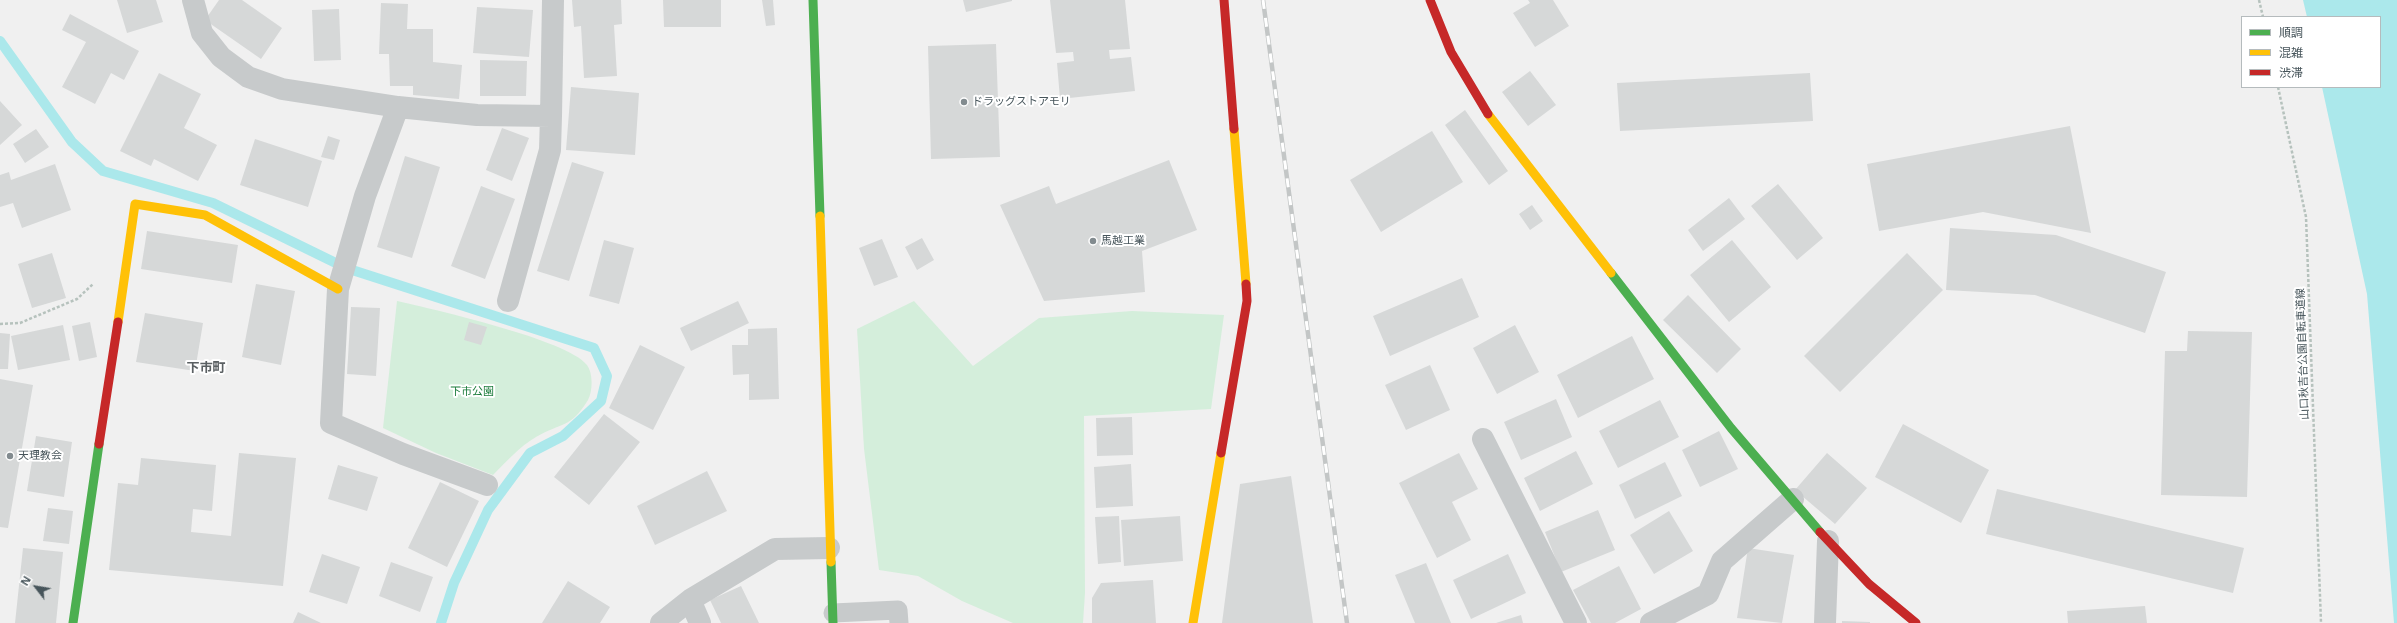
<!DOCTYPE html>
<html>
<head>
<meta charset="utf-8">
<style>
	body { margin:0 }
	#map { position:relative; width:2397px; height:623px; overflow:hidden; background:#f0f0f0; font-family:"Noto Sans","Noto Sans JP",sans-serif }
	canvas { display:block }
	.legend { position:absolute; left:2241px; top:16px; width:140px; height:72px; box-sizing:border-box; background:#fff; border:1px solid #b5bbbd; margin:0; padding:5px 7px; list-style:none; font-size:12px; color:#47555b }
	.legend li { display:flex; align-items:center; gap:8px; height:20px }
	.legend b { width:20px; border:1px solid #b5bbbd }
	.north { position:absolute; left:16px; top:567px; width:40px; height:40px; -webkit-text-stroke:3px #fff; paint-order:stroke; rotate:301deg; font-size:11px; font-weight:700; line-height:16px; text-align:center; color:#47555b }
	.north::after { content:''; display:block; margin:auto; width:14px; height:18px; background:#47555b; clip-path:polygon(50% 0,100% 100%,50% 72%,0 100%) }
</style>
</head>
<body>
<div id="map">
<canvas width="2397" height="623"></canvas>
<ul class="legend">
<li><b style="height:5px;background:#4caf50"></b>順調</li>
<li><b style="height:5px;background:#ffc107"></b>混雑</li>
<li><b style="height:5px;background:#c62828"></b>渋滞</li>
</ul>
<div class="north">N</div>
</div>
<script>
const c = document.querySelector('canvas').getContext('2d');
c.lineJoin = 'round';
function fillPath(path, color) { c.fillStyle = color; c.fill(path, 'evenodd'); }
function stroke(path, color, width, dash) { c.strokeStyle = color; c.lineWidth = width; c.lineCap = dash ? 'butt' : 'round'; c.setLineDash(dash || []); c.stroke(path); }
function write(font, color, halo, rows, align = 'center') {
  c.font = font + ' "Noto Sans","Noto Sans JP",sans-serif'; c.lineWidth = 4; c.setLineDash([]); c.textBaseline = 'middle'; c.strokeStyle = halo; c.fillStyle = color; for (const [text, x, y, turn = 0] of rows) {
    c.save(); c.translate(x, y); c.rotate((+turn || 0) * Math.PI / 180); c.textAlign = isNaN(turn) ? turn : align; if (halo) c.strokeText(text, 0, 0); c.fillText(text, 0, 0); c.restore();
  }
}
const green = new Path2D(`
	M397,301C432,309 569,340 587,365C593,373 593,391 588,400C570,429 562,422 536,437C519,447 506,462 493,475L436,453L383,428Z
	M914,301L973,366L1039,318L1132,311L1224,315L1211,409L1084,416L1085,593L1083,623H1013L962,601L918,576L879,570L864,449L857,329Z`);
const water = new Path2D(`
	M2303,0H2397V623H2394L2367,294L2322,87H2380V17H2307Z`);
const stream = new Path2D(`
	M0,41L72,142L103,171L213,203L346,268L594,348L607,376L601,401L563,436L530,453L488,510L454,583L441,623`);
const building = new Path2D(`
	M117,0H156L163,22L127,33Z
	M219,0H242L282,28L261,59L205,20Z
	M572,0H621L622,24L614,25L617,76L584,78L581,26L574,27Z
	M663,0H721V27H664Z
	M762,0H773L775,25L766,26Z
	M963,0H1012V1L966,12Z
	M1050,0H1125L1130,49L1109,50L1110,59L1131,57L1135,91L1060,99L1057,63L1074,61L1073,52L1056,53Z
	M1528,0H1553L1569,26L1535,47L1513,13L1530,3Z
	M381,3L408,4L407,29H433V62L462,65L459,99L413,95V86H390L389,54H379Z
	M477,7L533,10L529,57L473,53Z
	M339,9L341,60L314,61L312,10Z
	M70,14L139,51L124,80L111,73L95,104L62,87L86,42L62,30Z
	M996,44L1000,157L931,159L928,46Z
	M480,60L527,61L526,96H480Z
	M1530,71L1556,105L1528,126L1502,92Z
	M159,73L201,94L184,128L217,145L198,181L154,159L151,166L120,151Z
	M1810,73L1813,121L1620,131L1617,83Z
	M571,87L639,93L635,155L566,150Z
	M0,101L22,125L0,145Z
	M1465,110L1508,171L1489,185L1445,125Z
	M2070,126L2091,233L1983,212L1879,231L1867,164Z
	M502,128L529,138L512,181L486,170Z
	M36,129L49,147L25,163L13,144Z
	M1432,131L1463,182L1381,232L1350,180Z
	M328,136L340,140L334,160L321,157Z
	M255,139L322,161L308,207L240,185Z
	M405,156L440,167L412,258L377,247Z
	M1169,160L1197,230L1142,251L1145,292L1044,301L1000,205L1049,186L1056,204Z
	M572,162L604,172L569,281L537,271Z
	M55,164L71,210L22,228L13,203L0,207V175L9,172L11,180Z
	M1778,184L1823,238L1797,260L1751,206Z
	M481,186L515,199L485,279L451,266Z
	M1729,198L1745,219L1703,251L1688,230Z
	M1532,205L1543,221L1530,230L1519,214Z
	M1950,228L2056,235L2166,272L2145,333L2035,295L1946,290Z
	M147,231L238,245L232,283L141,269Z
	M922,238L934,260L917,270L905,247Z
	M882,239L898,277L874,286L859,248Z
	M604,240L634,248L619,304L589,296Z
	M1732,240L1771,287L1729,322L1690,275Z
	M52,253L66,298L32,308L18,264Z
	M1907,253L1943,290L1840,392L1804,356Z
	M1462,278L1479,317L1390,356L1373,316Z
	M256,284L295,291L281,365L242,357Z
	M1688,295L1741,349L1717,373L1663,320Z
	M738,301L749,323L691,351L680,328Z
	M351,307L380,308L376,376L347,374Z
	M145,313L203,323L195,371L136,362Z
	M90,322L97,357L79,361L72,326Z
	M469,322L487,327L481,345L464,340Z
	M63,325L70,360L18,370L11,336Z
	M1515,325L1539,372L1497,394L1473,348Z
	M777,328L779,399L749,400V374L733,375L732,345H748V329Z
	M2188,331L2252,332L2247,497L2161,495L2165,351H2187Z
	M0,333L10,334L8,369H0Z
	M1632,336L1654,379L1578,418L1557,375Z
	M640,345L685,367L653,430L609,408Z
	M1430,365L1450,410L1406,430L1385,385Z
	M0,379L33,385L8,528L0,527Z
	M1556,399L1572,437L1521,460L1504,422Z
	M1660,400L1679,437L1618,468L1599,431Z
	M604,414L640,442L589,505L554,477Z
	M1132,417L1133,455L1097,456L1096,418Z
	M1903,424L1989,470L1961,523L1875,477Z
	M1719,431L1738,469L1700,487L1682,450Z
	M36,436L72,442L64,497L27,491Z
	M1576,451L1593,484L1540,511L1524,478Z
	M239,453L296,458L283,586L109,570L118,483L138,485L141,458L216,465L212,511L193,509L191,532L231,536Z
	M1459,453L1478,489L1452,502L1471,540L1437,558L1399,483Z
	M1827,453L1867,488L1835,524L1795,490Z
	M1665,462L1682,496L1635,519L1619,485Z
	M1131,464L1133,506L1096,508L1094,467Z
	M338,465L378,477L367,511L328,499Z
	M707,471L727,511L655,545L637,506Z
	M1291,476L1313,623H1222L1240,484Z
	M440,482L479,501L447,567L408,548Z
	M1997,489L2244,548L2233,593L1986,534Z
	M48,508L73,511L69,544L43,541Z
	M1598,510L1615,550L1561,572L1545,532Z
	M1669,511L1693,551L1654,574L1630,535Z
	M1119,516L1121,562L1098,564L1095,517Z
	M1180,516L1183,561L1124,566L1121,520Z
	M23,548L63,552L56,623H15Z
	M1748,548L1794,555L1782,623L1737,618Z
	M322,554L360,567L347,604L309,592Z
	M1508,554L1526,593L1471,619L1453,580Z
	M391,562L433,577L420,612L379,596Z
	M1426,563L1451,623H1415L1395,575Z
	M1619,566L1641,609L1615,623H1591L1573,590Z
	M1153,580L1156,623H1092V598L1101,583Z
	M568,581L610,607L600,623H542Z
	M741,586L759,623H721L710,600Z
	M2145,606L2147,623H2068L2067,611Z
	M298,612L321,623H293Z
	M1521,615L1523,623H1496Z
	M1842,621L1870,622V623H1842Z`);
const path = new Path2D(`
	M2259,0L2263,17
	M2278,87L2306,217L2321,623
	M0,324L20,323L77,299L93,284`);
const lane = new Path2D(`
	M833,613L898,610L899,623`);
const street = new Path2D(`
	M193,0L202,33L221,57L248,77L282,89L398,107L477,115L551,116L553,0
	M398,107L365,196L338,289L331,423L403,454L487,485
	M508,301L550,150L551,116
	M1483,439L1576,623
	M690,600L700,623
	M661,623L690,600L775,549L829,548
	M1651,623L1708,594L1722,561L1793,499
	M1825,623L1828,541`);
const fast = new Path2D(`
	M813,0L820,216
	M1611,273L1731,428L1820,532
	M831,562L833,623
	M73,623L99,444`);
const slow = new Path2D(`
	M1488,114L1611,273
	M1234,129L1246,284
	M820,216L831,562
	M118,322L135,204L205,215L338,289
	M1193,623L1221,453`);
const jam = new Path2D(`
	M1224,0L1234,129
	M1430,0L1451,52L1488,114
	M99,444L118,322
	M1221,453L1247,301L1246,284
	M1820,532L1869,584L1916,623`);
const rail = new Path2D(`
	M1263,0L1347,623`);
const markers = [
	[964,102,4,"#828b8f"],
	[1093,241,4,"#828b8f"],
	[10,456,4,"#828b8f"]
];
const poiNames = [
	["ドラッグストアモリ",972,102],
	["馬越工業",1101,241],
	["天理教会",18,456]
];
const streetNames = [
	["山口秋吉台公園自転車道線",2303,354,-92]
];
const parkNames = [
	["下市公園",472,392]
];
const quarterNames = [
	["下市町",206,368]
];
fillPath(green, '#d4eedb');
fillPath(water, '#abe8eb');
stroke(stream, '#abe8eb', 10);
fillPath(building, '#d6d8d8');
stroke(path, '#b6c2bd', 2.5, [3, 2]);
stroke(lane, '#c7cacb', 19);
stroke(street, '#c7cacb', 22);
stroke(fast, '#4caf50', 9);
stroke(slow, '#ffc107', 9);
stroke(jam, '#c62828', 9);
stroke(rail, '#c3c6c6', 4.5);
stroke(rail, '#fff', 3, [9]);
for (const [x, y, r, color] of markers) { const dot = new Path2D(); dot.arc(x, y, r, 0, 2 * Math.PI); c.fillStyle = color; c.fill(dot); stroke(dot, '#fff', 1.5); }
write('11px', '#47555b', '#fff', poiNames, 'left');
write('11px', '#47555b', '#fff', streetNames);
write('11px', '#1a7b3a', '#fff', parkNames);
write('bold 13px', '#5b6063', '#fff', quarterNames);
</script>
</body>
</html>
